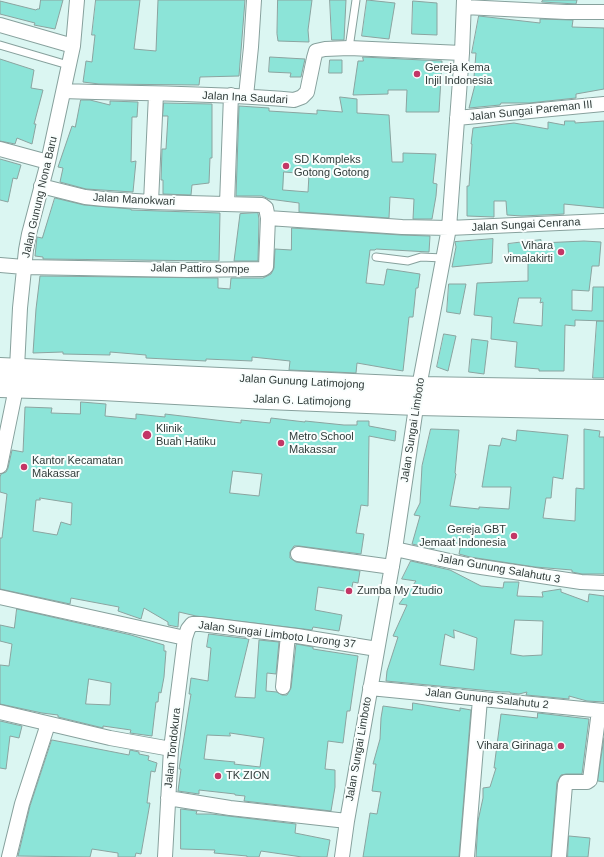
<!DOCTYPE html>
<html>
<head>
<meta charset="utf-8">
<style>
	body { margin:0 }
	canvas { display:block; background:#dbf6f2 }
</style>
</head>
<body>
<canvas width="604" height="857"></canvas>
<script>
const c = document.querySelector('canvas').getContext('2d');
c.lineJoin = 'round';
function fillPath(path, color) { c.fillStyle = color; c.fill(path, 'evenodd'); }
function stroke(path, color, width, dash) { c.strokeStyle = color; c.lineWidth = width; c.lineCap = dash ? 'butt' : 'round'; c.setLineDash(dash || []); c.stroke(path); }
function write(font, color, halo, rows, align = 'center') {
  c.font = font + ' Helvetica,sans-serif'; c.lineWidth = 4; c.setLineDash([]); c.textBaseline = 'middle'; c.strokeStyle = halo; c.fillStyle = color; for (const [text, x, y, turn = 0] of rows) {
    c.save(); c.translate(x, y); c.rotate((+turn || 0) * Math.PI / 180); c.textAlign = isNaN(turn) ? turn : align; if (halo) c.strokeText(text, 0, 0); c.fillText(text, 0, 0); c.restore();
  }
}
const building = new Path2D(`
	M41,0H63L55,29L34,25L35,23L0,14V1L36,10L37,9H39Z
	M96,0H140L134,49L156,51L158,0H245L239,76L200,77L199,85L99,84L83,82L86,61L92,62L95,35H92Z
	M278,0H312L308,30L309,42L278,41L277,34Z
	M330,0H346L344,40H332Z
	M367,0L395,3L389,39L362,36Z
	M543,0H577L576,4L542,2Z
	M413,1L437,3V35L412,34Z
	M479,16L540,23V19L573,20L572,27L604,28V89L576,94V98L529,103H501L500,105L469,108L477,77H474L476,53H472Z
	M270,57L305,59L301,77H290L291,73L269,72Z
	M363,57L442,61L439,112H406L407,90H388V94L353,95L358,61H363Z
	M0,59L34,70L31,88L43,90L34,124H36L32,144L17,138L15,144L0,141Z
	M330,60H342V73H329Z
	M340,97L357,99V113L389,115L392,162H403V153L436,154L433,183L437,184L436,196L432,219H413L414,199L390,197L389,218L299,212V203L269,199L262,196H236L239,106L269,108V111L317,114V110L342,112ZM284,172L309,174L308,192L283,190Z
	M81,100H90L110,105V101L138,102L137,117H132L131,162L136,161L133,192L86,189L60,182L63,168L58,167L72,126L75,127Z
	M164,103L212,104V158H210L209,183L192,185L191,195L163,194V180H161L162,149H166L168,116H163Z
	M565,121H575V123L604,121V208L564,204V214L522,216L507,215L506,201H494V217L467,216V186H469L472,144H471L473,128L514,123L548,129V122L564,125Z
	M0,159L21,165L17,179L13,178L8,202L0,200Z
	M55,198L84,205L131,209V210L220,213L219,261L43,259V257L35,256L37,237L42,238Z
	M258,213L259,219L258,261H234L240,214Z
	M292,228L401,235L430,236L429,252L376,249L375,250H370L366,283L384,285L387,269L420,274L418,288H416L413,317H409L403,371L357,363L356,373L289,370L290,361L252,357V361L206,359V361L146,358V355L110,352V355L63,354V352L33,353L36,309L40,276L218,278V288L230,289L231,278H263L271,274L274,268L275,249L291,250Z
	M493,239L492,263L452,267L456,247L455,242Z
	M541,240V243L584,241L601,242L599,266H592L589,291L572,290V310L592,311L593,287H604V321L575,320V326L565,325L564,371H539V369L515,367L517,342L491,339L492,317L474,315L477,283L528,281V263H526V259L509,262L508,244ZM519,298H541L540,303L543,302L542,326L514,323Z
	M449,284H466L460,314L447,312Z
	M597,321H604V378H593Z
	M444,334L456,336L448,371L437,367Z
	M472,339L488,341L484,374L469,372Z
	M81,402L106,404L105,416L136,419V414L165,417V414L241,423V420L270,423L271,418L305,422V421L344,425H357V421H369V426L396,431L395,441L369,436L368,506L361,505L356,533L364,534L361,554L299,546H294L290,552V558L296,562L360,571L358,583L353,582L351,592L318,587L315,610L342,615L339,631L313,627L312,630L196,616L179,612L178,627L168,625V622L144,608L141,619L118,611L119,607L71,598L70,604L0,589V538H2L7,494L0,492V477L1,474L6,472L8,468L12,450L23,452L25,407L52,408L51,413L80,414ZM233,471L262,474L259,496L230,493ZM40,498L72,503L71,525L61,522L57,535L33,531L36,500H40Z
	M431,429L459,430L455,473L456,474L450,506L479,509V507L509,509L511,487H482L489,445L500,446L502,438L516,441L517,430L568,435L563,479L553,477L551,498H546L543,518L575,521L576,488L584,489V429L600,431L599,437H604V574H582L572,572V570L535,567L470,557L459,554L461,544L435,540L434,549L412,544L420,516L414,515L420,503L422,466Z
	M411,561L450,570L481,586L503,588L504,582H519L517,596L543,597L542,592L561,589V592L588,602L589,594L604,596V702L587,701L569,696V699L526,695L527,692L519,694L510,693V692H502L386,681L387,671L398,637L393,636L407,605L399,604L416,581L402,579ZM515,620L543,621L542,655L523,656L511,654ZM454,630L477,638L474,670L440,665L445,634L454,638Z
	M17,609L131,635L164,645V651H166L164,677L161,693L159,692L158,702H156L152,736L130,733L131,730L103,726V728L58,717V715L42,713L0,704V665L9,666L12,644L0,641V625L14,628ZM89,679L111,683L110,705L86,704Z
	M209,634L249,639L235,697L255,698L259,640L279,642L276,674L267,673L266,691L277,692L282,695H287L291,688L296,644L313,647V649L358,656L350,711H347L343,743L328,741L325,769L335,770V787L331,811L244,801L245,796L235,795V794L199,790V794L178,791L181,769H179L191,694H189L191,678L208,681L211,648L207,647ZM230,733L264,738L260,767L234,764L235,762L204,759L207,735L230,736Z
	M413,703L460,711V708L471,710L459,857H363L370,813L377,814L381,792L372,791L376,764H373L380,739L381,718L383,706L412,710Z
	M538,713L589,719L582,774H566L561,775L557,782L551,857H476L478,821L483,798V788L490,787L496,768H494L501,714L537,718Z
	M0,721L22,726L19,738L10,736L6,769L0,768Z
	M604,738V782L598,781Z
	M52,740L129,755L130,750L139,752V754L149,756L148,760L157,763L155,772L151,771L147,803H150L141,854L136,853L135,857H118V853L92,849L90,857L18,856L30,806Z
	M181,809L197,811L196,814H211L296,824L295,833L330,840L327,857H302L261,851L259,857H247V856L214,853L215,850L181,849Z
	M569,836L590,838L588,857H568Z`);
const lane = new Path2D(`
	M0,45L68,65
	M349,48L356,0
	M376,257L408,261L421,257L443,258`);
const street = new Path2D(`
	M464,7L566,12H604
	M0,25L73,46
	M64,91C141,94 218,93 294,100L302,97L307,92L314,58L316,51L325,49L349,48L462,53
	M246,96L251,47L254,0
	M457,118L604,104
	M0,149L48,162
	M41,186L85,197L104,199L151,202L262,205L266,208L268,218
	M151,202L156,94
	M227,204L231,95
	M0,265L24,267L187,270L263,269L266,267L268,218L402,227L449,228L604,221
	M0,466L16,388L20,308L26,250L29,234L48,162L73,46L77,0
	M395,549L468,565L581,582L604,583
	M298,554L392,567
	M0,597L185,638
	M283,687L288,635
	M370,688L604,711
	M0,712L110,738L171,749
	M168,798L230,808L347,821
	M9,857L22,804L48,724
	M165,857L171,749L185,638L188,629L192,624H201L297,636L377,649
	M342,857L347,821L395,549L419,387L449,228L462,53L464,0
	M467,857L480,699
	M559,857L565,785L566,782H587L590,780L599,711`);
const secondary = new Path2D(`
	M0,368L419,387L604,390
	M0,387L102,390L267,399L417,405L604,409`);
const markers = [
	[417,74,4,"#c33666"],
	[286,166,4,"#c33666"],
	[561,252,4,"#c33666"],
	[147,435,5,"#c33666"],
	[281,443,4,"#c33666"],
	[24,467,4,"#c33666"],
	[514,536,4,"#c33666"],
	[349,591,4,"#c33666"],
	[561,746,4,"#c33666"],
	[218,776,4,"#c33666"]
];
const poiNames = [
	["Gereja Kema",425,68],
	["Injil Indonesia",425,81],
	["SD Kompleks",294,160],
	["Gotong Gotong",294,173],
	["Vihara",553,246,"right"],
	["vimalakirti",553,259,"right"],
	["Klinik",156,429],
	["Buah Hatiku",156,442],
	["Metro School",289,437],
	["Makassar",289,450],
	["Kantor Kecamatan",32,461],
	["Makassar",32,474],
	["Gereja GBT",506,530,"right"],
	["Jemaat Indonesia",506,543,"right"],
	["Zumba My Ztudio",357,591],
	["Vihara Girinaga",553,746,"right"],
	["TK ZION",226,776]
];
const streetNames = [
	["Jalan Ina Saudari",245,98,3],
	["Jalan Sungai Pareman III",531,111,-6],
	["Jalan Gunung Nona Baru",40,197,-77],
	["Jalan Manokwari",134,200,3],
	["Jalan Sungai Cenrana",526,225,-3],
	["Jalan Pattiro Sompe",200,269,1],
	["Jalan Gunung Latimojong",302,382,3],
	["Jalan G. Latimojong",302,401,2],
	["Jalan Sungai Limboto",413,430,-81],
	["Jalan Gunung Salahutu 3",499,569,10],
	["Jalan Sungai Limboto Lorong 37",277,635,7],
	["Jalan Gunung Salahutu 2",487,699,6],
	["Jalan Tondokura",173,748,-84],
	["Jalan Sungai Limboto",359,749,-80]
];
fillPath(building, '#8ce4d8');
stroke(building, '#8ba4a0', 1);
stroke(lane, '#87a19d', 9);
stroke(street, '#87a19d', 16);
stroke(secondary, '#87a19d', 22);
stroke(lane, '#fff', 7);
stroke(street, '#fff', 14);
stroke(secondary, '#fff', 20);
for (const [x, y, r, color] of markers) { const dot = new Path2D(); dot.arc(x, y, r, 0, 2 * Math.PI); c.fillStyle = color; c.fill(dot); stroke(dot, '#f9fefd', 1.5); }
write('11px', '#313c3a', '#f9fefd', poiNames, 'left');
write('11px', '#313c3a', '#f9fefd', streetNames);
</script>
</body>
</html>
